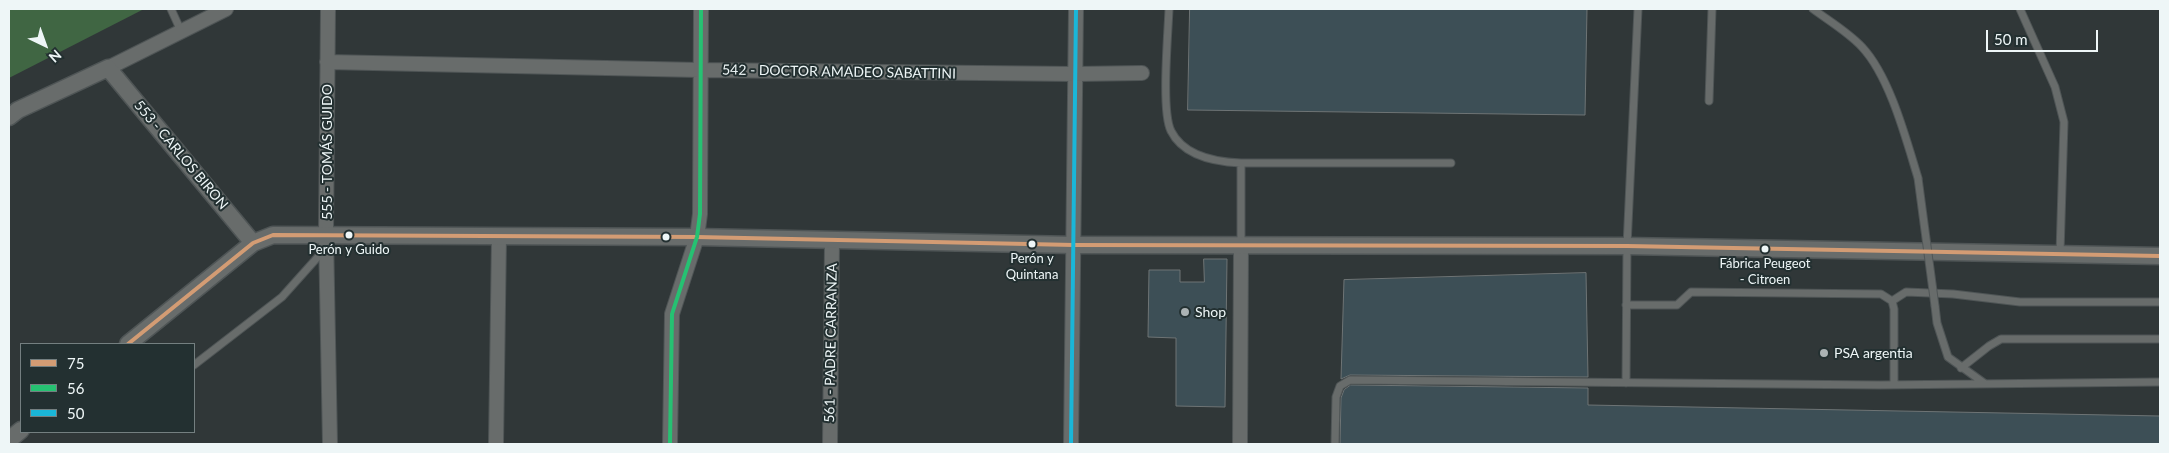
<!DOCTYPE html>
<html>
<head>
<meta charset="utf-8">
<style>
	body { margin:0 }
	#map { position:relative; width:2169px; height:453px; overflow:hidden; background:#303738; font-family:Lato,sans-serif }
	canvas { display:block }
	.frame { position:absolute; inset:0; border:10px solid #eef6f7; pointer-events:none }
	.legend { position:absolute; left:20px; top:343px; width:175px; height:90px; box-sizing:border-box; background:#233031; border:1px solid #747f80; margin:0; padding:6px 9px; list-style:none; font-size:15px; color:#eef6f7 }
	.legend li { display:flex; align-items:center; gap:10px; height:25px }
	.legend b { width:25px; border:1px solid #747f80 }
	.north { position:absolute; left:20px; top:20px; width:50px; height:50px; -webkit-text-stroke:4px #233031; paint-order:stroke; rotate:138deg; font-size:14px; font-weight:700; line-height:20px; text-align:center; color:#eef6f7 }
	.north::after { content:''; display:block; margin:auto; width:18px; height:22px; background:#eef6f7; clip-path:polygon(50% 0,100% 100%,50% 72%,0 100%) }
	.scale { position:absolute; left:1986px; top:30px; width:112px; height:22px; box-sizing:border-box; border:2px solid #eef6f7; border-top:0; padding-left:6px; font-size:15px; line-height:18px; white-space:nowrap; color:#eef6f7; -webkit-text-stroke:4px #233031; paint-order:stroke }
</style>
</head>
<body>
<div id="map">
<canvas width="2169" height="453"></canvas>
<div class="frame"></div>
<ul class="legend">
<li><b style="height:6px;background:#d39c74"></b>75</li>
<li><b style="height:6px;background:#26c172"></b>56</li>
<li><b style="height:6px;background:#1ab6d8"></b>50</li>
</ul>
<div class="north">N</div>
<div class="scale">50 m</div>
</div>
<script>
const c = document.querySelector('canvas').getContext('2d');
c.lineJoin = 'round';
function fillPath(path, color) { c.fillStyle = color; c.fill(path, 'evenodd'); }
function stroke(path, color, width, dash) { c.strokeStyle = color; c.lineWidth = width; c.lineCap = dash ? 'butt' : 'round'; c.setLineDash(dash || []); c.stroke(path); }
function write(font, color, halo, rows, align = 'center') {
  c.font = font + ' Lato,sans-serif'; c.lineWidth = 4; c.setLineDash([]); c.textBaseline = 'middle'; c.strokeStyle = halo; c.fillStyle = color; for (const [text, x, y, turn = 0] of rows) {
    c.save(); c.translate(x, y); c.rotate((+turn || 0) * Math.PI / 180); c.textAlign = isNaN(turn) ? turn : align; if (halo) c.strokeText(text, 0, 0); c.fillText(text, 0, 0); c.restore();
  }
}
const green = new Path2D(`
	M9,9H144L9,78Z`);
const building = new Path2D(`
	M1190,9H1587L1585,115L1188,110Z
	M1204,259H1227L1225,407L1176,406V338L1148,337L1149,270H1180V282H1204Z
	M1586,273L1588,377L1350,375L1341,379L1344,280Z
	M1351,385L1588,388V405L2160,416V444H1340L1341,398L1344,390Z`);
const service = new Path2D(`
	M171,9L181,31
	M1169,9C1168,35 1161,111 1171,131C1184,157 1216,162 1241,163H1451
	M1813,9C1829,21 1848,32 1862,47C1890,77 1906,139 1918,178
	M2020,9L2055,87L2064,122L2060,253
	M1709,101L1712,9
	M1241,163V245
	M1892,301L1906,292L1953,294L2020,302H2160
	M1626,305H1677L1691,292L1881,294L1892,301L1894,309V385
	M1935,306L1937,323L1948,357L1984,383
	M194,365L282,297L325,249
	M1961,368L1989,346L2001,339H2160
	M1626,383L1627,246L1638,9
	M1335,444L1336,397L1340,386L1350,380L1880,385L2160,382`);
const minor = new Path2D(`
	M328,9L326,235L330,444
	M327,62L699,70L1075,74L1142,73
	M108,68L226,9
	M496,444L499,237
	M670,444L672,314L697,237L700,214L701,9
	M830,444L832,241
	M1071,444L1076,9
	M1240,444L1241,245`);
const tertiary = new Path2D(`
	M9,117L18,110L108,68L253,243
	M128,344L253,243L273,235L697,237L1074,245L1627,246L2160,256
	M9,440L21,430`);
const serviceBridge = new Path2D(`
	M1918,178L1935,306`);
const bus1 = new Path2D(`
	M128,344L253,243L273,235L697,237L1074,245L1627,246L2160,256`);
const bus2 = new Path2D(`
	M670,444L672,314L697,237L700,214L701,9`);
const bus3 = new Path2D(`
	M1071,444L1076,9`);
const markers = [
	[349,235,4.5,"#eef6f7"],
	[666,237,4.5,"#eef6f7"],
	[1032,244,4.5,"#eef6f7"],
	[1765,249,4.5,"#eef6f7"],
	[1185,312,5,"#acb3b4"],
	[1824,353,5,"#acb3b4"]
];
const busNames = [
	["Perón y Guido",349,250],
	["Perón y",1032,259],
	["Quintana",1032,275],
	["Fábrica Peugeot",1765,264],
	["- Citroen",1765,280]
];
const streetNames = [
	["542 - DOCTOR AMADEO SABATTINI",839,72,1],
	["555 - TOMÁS GUIDO",327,152,-90],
	["553 - CARLOS BIRON",181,155,50],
	["561 - PADRE CARRANZA",831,343,-89]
];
const poiNames = [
	["Shop",1195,312],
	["PSA argentia",1834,353]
];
fillPath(green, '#406643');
fillPath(building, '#3d4f56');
stroke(building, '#6e7475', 1);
stroke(service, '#4f5556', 9);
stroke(minor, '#4f5556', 16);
stroke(tertiary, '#4f5556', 19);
stroke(service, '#686c6b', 7);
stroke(minor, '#686c6b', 14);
stroke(tertiary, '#686c6b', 16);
stroke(serviceBridge, '#4f5556', 9, []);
stroke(serviceBridge, '#686c6b', 7);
stroke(bus1, '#d39c74', 4);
stroke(bus2, '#26c172', 4);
stroke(bus3, '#1ab6d8', 4);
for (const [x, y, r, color] of markers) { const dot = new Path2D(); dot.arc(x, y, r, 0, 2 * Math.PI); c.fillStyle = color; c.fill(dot); stroke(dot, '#233031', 2); }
write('13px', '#eef6f7', '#233031', busNames);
write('14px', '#eef6f7', '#233031', streetNames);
write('14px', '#eef6f7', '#233031', poiNames, 'left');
</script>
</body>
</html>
